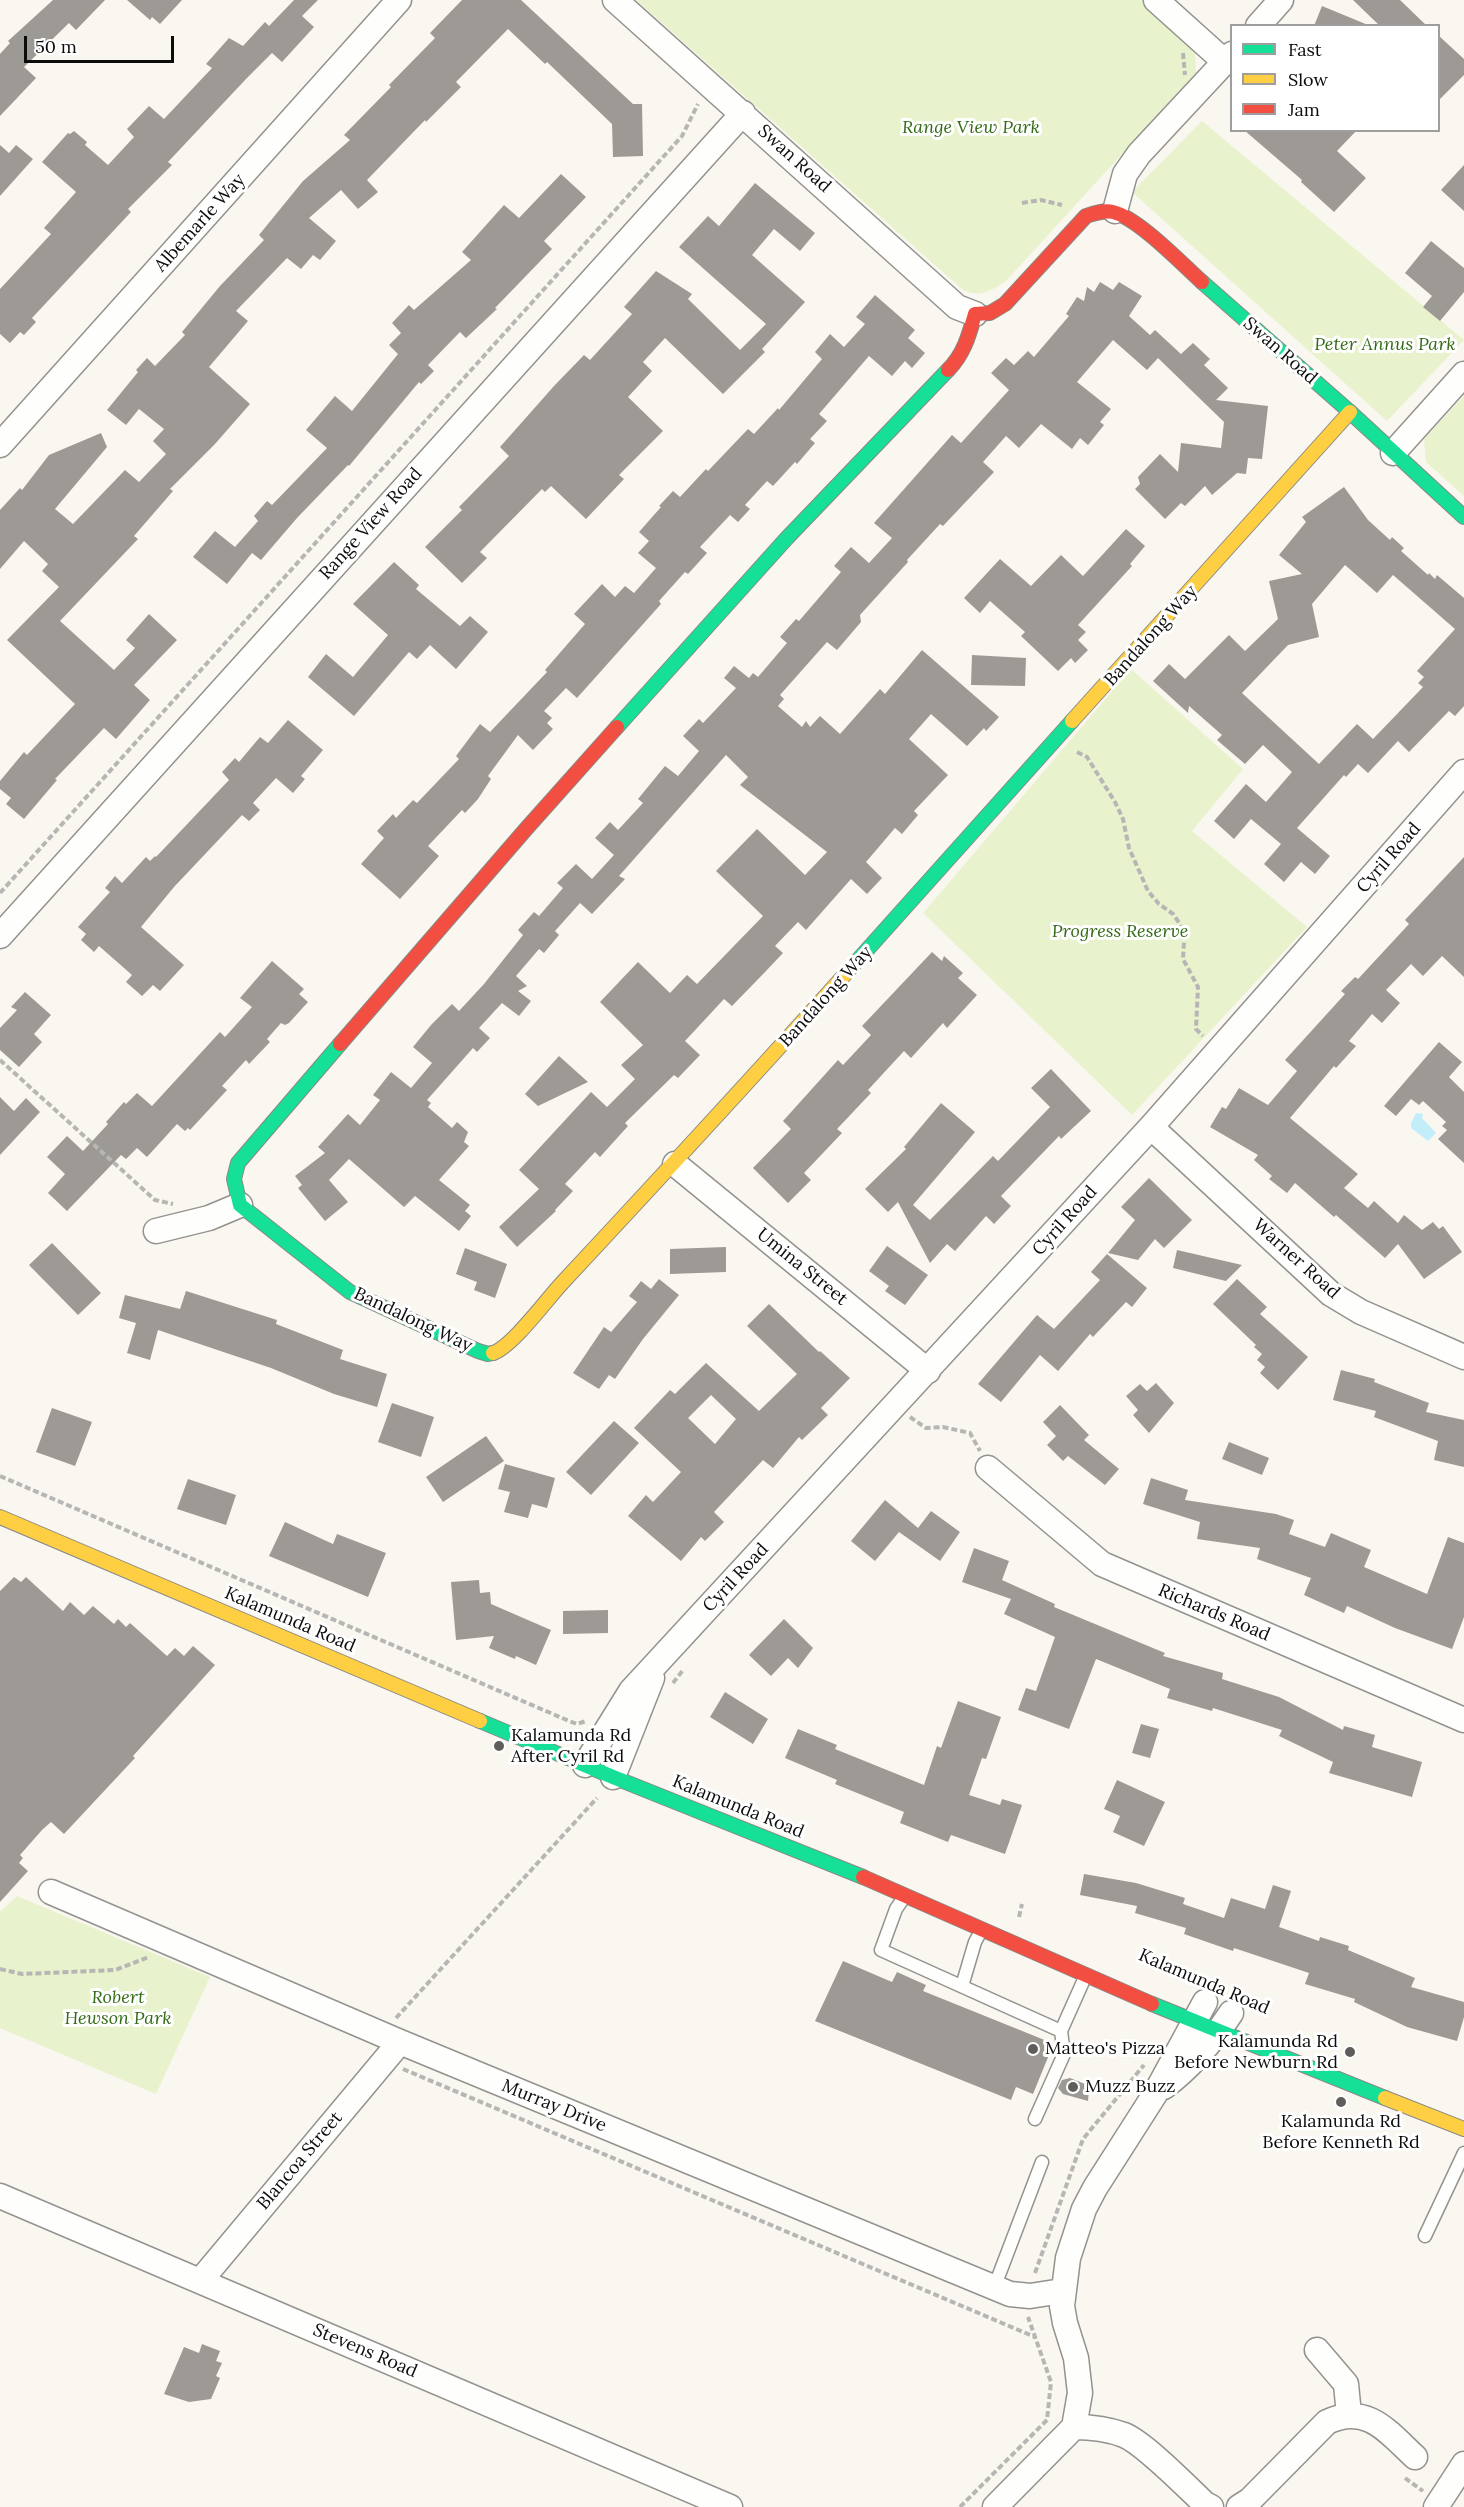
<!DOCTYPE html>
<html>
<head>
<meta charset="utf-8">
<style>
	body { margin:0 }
	#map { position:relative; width:1464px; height:2507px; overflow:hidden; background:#faf7f0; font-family:Lora,serif }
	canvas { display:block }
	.legend { position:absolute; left:1230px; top:24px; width:210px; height:108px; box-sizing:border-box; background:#fff; border:2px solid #9e9e9e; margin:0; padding:8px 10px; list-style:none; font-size:18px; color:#0c0c0c }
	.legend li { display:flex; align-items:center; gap:12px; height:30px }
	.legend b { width:30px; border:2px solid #9e9e9e }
	.scale { position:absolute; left:24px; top:36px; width:150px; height:27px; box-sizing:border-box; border:3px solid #0c0c0c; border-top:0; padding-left:8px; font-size:18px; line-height:21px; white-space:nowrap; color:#0c0c0c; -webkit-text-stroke:4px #fff; paint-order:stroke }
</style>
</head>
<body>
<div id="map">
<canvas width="1464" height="2507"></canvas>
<ul class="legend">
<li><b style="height:8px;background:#16e098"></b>Fast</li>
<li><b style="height:8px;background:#ffcf43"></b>Slow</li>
<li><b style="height:8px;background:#f24e42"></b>Jam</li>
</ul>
<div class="scale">50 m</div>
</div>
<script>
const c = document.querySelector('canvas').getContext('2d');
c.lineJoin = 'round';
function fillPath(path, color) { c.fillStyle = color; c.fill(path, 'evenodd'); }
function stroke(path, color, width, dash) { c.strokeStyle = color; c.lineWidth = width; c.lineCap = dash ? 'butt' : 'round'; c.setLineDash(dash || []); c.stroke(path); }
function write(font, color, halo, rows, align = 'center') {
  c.font = font + ' Lora,serif'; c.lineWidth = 6; c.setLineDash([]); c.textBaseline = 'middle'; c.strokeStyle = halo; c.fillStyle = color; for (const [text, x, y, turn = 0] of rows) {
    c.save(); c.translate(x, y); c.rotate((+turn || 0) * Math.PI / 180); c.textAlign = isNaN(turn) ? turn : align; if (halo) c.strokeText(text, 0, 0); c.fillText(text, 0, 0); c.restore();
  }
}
const green = new Path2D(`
	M636,0H1141L1190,42L1195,51L1196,73L1006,281C991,291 980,298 963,290Z
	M1202,121L1464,340L1387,421L1132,192Z
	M1464,396V496L1426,462L1424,439Z
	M1131,669L1243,769L1192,831L1307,927L1132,1115L923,913Z
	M17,1896L210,1977L156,2094L0,2028V1912Z`);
const water = new Path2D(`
	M1416,1113L1423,1114L1422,1118L1436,1133L1428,1141L1411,1128V1123Z`);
const building = new Path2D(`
	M53,0H105L76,30L69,23L24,67L36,78L0,116V54L10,43L8,41Z
	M127,0H182L160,24L152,17L150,20Z
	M294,0H318L302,16L314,27L282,62L272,53L246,79L168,162L172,165L128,209L131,212L32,318L36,322L24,335L20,332L10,343L0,334V289L51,234L44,228L76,192L42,162L68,133L70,134L74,131L87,142L85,145L108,165L134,137L127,129L149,106L164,119L212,68L206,64L229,38L243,46L265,22L269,26Z
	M462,0H521L633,104H642L643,156L613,157L612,124L547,62L545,64L508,29L456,82L461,87L426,122L425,120L367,180L378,192L358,209L341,190L309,218L336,241L320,260L313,255L301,269L287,258L236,311L248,321L209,367L250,404L215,444L170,489L173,491L134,536L138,539L60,621L114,670L135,648L126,640L149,614L177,640L134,685L150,700L116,739L104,728L55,779L57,780L24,819L6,804L11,798L0,789V781L24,752L27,755L75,704L7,640L59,587L42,571L48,564L24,541L0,569V510L20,488L22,490L49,455L101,433L107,447L55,509L73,524L125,470L139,482L166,454L153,441L164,429L139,409L126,425L107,410L138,372L136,370L147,358L155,366L185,335L182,332L220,286L264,240L259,235L303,181L350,140L344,135L391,87L389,85L435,38L430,33Z
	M1353,0H1400L1427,26H1380Z
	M1322,6L1368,25V26H1314Z
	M1438,35L1464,59V75L1438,101Z
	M1244,130H1357L1337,151L1366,178L1334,212L1301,182L1302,180Z
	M0,145L9,153L16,145L33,159L0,196Z
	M1464,165V211L1441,190Z
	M561,174L586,197L544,241L552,249L495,308L497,309L466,338L460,332L428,365L434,371L421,384L419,382L349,466L348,465L297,518L261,560L252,553L227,584L193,557L215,531L235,547L258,521L254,516L267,501L272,505L327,448L306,430L335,396L352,411L398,354L389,345L401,333L392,323L409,305L414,310L471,260L462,252L504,205L519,218Z
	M755,183L815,233L800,251L774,229L752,255L805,302L762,349L765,352L723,394L665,338L643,362L652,371L628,397L663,431L619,475L624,479L586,519L551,486L545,492L542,489L480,552L487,558L462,583L425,547L462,510L459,507L509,456L500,447L554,386L584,355L590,360L632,314L624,307L656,271L692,294L688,299L740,350L766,324L679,247L708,216L719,226Z
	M1431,241L1464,268V292L1440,321L1423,307L1432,296L1405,273Z
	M1100,282L1113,290L1119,282L1142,296L1129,316L1150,335L1155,330L1181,354L1193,343L1210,359L1204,365L1228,388L1216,400L1268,406L1262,459L1248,458L1246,474L1237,473L1212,495L1205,486L1185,506L1181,503L1165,519L1135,489L1140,484L1138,477L1160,454L1178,472L1181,443L1221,448L1224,422L1158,358L1147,370L1113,340L1077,382L1111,409L1100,422L1104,425L1088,445L1080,438L1072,449L1041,424L1019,448L1006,436L983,462L994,472L943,526L940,524L907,560L908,562L860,615L861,622L837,650L827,642L780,695L784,699L778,706L802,727L806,721L810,727L820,716L840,734L880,689L885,694L922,650L999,717L986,731L984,728L967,746L931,714L909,739L948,775L914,811L918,815L902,834L895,828L866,862L882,878L867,894L851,879L806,930L798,922L775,946L783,953L766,971L732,1006L724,999L685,1041L700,1055L678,1078L674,1075L625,1123L628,1126L600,1157L595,1152L565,1184L573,1191L555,1210L556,1211L517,1247L499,1227L539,1189L519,1170L591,1092L607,1107L635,1079L621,1065L643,1045L600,1002L638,962L670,993L687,975L697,984L763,916L716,871L757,829L805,875L827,852L740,785L748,777L726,755L619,876L625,879L592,914L580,903L555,931L559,935L544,953L539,949L516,976L527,986L518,991L531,1001L519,1016L502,1003L479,1028L490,1038L477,1052L473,1048L427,1100L431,1103L428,1107L452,1128L457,1122L468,1132L464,1142L469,1146L439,1180L470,1205L465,1211L471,1216L459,1231L415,1196L404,1207L349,1159L329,1180L348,1202L325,1221L298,1188L302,1185L295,1176L325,1153L318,1147L348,1114L360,1125L380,1100L373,1095L391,1072L411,1088L432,1063L413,1047L431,1025L452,1004L459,1011L484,984L523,935L518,930L534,912L539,916L563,888L557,883L576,864L592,879L614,855L595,838L610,822L618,830L643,803L638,799L665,766L678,776L699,751L683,736L699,719L703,723L736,688L724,678L734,666L749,678L753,673L758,677L787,643L780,637L796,619L799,621L841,572L834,566L851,547L869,563L892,538L874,523L952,435L961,443L1009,390L991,373L1006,358L1014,365L1028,351L1034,357L1069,316L1066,314L1077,297L1084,301L1087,287L1094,292Z
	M875,295L915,330L908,338L925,353L912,368L905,361L892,376L869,356L819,414L827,421L810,439L815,443L797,464L795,462L773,486L767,481L745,505L750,509L738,522L730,515L700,547L707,553L688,574L685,572L659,601L661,604L577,698L566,688L544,711L552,718L547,723L553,729L533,750L518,735L488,776L491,779L478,799L465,813L462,810L428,846L439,856L400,899L361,864L384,838L377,831L393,814L396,818L413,800L417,803L459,759L456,756L480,724L490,732L547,672L545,670L585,624L574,614L602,584L615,597L625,586L634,593L656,568L638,553L649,541L639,532L661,507L659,506L673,491L680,497L706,469L708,471L748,429L754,434L778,408L779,410L822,359L815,352L830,334L844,347L865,324L856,317Z
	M1344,487L1368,520L1390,540L1392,537L1404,548L1401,551L1428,575L1429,573L1435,579L1437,575L1464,598V706L1455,716L1449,711L1409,752L1398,741L1368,773L1358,764L1346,777L1344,775L1297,828L1330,856L1315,874L1301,862L1284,882L1264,864L1281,844L1251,819L1234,839L1214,821L1246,784L1266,802L1292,772L1263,745L1245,764L1217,740L1222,735L1189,706L1188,713L1153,681L1169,664L1185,679L1229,635L1245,651L1278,619L1269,581L1302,574L1279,555L1306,522L1302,517ZM1345,565L1377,593L1393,575L1455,629L1417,671L1424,677L1418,683L1423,687L1373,739L1357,724L1319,764L1242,693L1288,645L1319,637L1312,604Z
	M1126,529L1145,546L1130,564L1132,566L1078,625L1086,632L1078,640L1088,650L1075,663L1071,658L1058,671L1021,636L1025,632L990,601L980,613L964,598L1000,559L1031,586L1061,555L1083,576Z
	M394,562L419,585L416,589L460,626L470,616L488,632L456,669L430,645L417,659L409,652L354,716L308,677L326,654L353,677L388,635L353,604Z
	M972,655L1026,658L1025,686L971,685Z
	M288,720L323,750L301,776L305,779L293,793L276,778L253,803L260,810L249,821L242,815L174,887L141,927L184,965L160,991L153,985L142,996L126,982L132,975L99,946L94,952L81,940L86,934L78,927L110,892L105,888L115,876L122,883L146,857L150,861L155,856L156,857L229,780L222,772L235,758L239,762L260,737L268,743Z
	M1464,857V977L1442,956L1423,976L1411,964L1386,990L1400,1003L1382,1023L1372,1014L1349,1041L1356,1046L1336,1068L1334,1066L1290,1118L1358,1174L1344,1188L1368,1208L1374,1201L1398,1223L1404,1215L1422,1230L1433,1222L1439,1229L1443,1226L1462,1252L1424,1279L1398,1244L1385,1258L1336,1215L1334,1217L1295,1183L1287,1193L1269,1179L1272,1176L1254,1160L1258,1155L1210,1127L1222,1107L1226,1109L1239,1088L1268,1105L1297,1071L1285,1060L1345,994L1341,991L1355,977L1358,979L1409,924L1405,920Z
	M932,952L942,961L944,956L963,973L958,978L977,995L947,1028L943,1023L911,1058L904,1051L868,1090L871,1093L837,1129L842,1133L804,1173L811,1180L788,1203L753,1168L791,1129L783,1121L838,1060L843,1065L871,1035L862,1026Z
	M272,961L304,989L299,994L308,1002L289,1023L285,1025L281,1023L267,1039L270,1042L249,1064L246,1060L222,1086L227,1090L190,1130L188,1128L185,1131L177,1124L147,1157L137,1148L126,1159L121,1155L67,1211L48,1193L65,1174L47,1157L67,1136L83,1151L108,1124L106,1122L124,1102L126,1104L137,1093L152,1106L220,1032L225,1037L252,1007L240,998Z
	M25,992L51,1015L34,1034L42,1042L19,1067L0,1050V1028L17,1010L11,1007Z
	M1439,1042L1462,1062L1449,1077L1464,1092V1163L1438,1139L1447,1130L1442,1126L1446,1122L1423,1101L1419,1105L1411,1099L1396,1116L1384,1106Z
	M559,1056L588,1082L538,1106L525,1094Z
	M1051,1069L1091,1111L1061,1139L1059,1136L1001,1196L1011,1206L994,1224L986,1216L955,1251L947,1244L930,1263L898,1202L888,1212L865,1189L906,1149L904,1147L941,1103L975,1132L913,1205L930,1220L993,1156L998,1161L1050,1107L1031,1088Z
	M0,1097L14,1111L26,1098L40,1112L0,1155Z
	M1149,1178L1192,1220L1164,1248L1155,1239L1138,1260L1108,1253L1135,1220L1121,1207Z
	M52,1243L101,1293L78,1315L29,1265Z
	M887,1246L928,1275L905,1305L885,1291L889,1286L869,1271Z
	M726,1247V1272L670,1274V1249Z
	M465,1248L507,1264L495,1298L474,1290L477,1282L456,1274Z
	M1177,1250L1242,1265L1226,1281L1173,1268Z
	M1107,1254L1147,1288L1132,1307L1126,1302L1093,1337L1090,1334L1058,1371L1040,1355L1001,1402L978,1384L1037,1315L1054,1329L1100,1280L1091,1272Z
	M659,1279L679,1295L643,1339L615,1379L609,1375L599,1389L573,1373L604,1327L611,1332L637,1302L629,1296L641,1281L651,1289Z
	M1237,1279L1267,1307L1260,1314L1308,1357L1278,1390L1260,1373L1265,1367L1257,1360L1262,1354L1254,1347L1256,1345L1213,1304Z
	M186,1291L277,1320L276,1324L343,1350L340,1359L387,1374L377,1407L334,1394L271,1368L158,1330L150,1360L127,1353L136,1323L119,1318L125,1295L180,1309Z
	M769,1304L819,1352L820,1351L850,1378L821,1408L828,1415L802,1440L799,1437L773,1468L763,1460L714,1512L724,1522L705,1541L701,1537L681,1561L628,1516L646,1495L653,1502L681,1472L634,1428L670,1390L675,1394L706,1363L759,1411L797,1374L747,1326ZM711,1395L736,1419L715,1444L688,1418Z
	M1341,1370L1375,1379L1374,1382L1429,1403L1426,1412L1464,1420V1467L1434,1460L1438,1441L1374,1417L1376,1411L1333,1400Z
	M1156,1383L1174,1403L1149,1433L1133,1415L1138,1410L1126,1396L1140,1384L1147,1391Z
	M392,1403L434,1417L421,1457L378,1442Z
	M1060,1405L1089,1435L1084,1440L1119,1469L1105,1485L1068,1456L1063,1461L1047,1445L1056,1436L1043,1422Z
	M52,1408L92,1422L75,1466L36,1452Z
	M614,1421L639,1443L591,1495L566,1472Z
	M486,1436L504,1461L443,1502L426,1477Z
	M1229,1442L1269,1458L1262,1475L1222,1459Z
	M505,1464L555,1478L547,1508L532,1504L528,1518L504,1512L510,1492L498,1489Z
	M1151,1478L1188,1490L1185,1500L1276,1514L1294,1520L1289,1534L1325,1547L1331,1533L1371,1550L1364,1567L1427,1594L1448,1537L1464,1543V1617L1452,1649L1395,1628L1347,1606L1344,1613L1304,1595L1311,1578L1257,1559L1260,1548L1197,1539L1200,1522L1143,1504Z
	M188,1479L236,1495L226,1525L177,1509Z
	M885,1500L918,1528L931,1511L960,1532L940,1561L899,1532L875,1561L851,1541Z
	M285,1522L333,1544L337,1534L386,1553L368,1597L269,1556Z
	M974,1548L1009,1561L1002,1580L1055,1604L1054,1607L1165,1653L1163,1656L1223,1673L1222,1679L1279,1697L1343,1730L1344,1726L1375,1735L1372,1747L1422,1762L1412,1797L1329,1773L1333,1762L1279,1736L1282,1730L1213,1708L1212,1711L1167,1698L1170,1689L1096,1659L1069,1729L1018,1710L1026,1688L1036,1691L1055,1637L1004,1614L1011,1599L962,1582Z
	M14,1577L21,1582L26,1577L63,1611L70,1602L84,1615L93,1606L114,1624L118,1619L126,1627L130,1623L167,1656L175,1648L184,1656L193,1646L215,1665L133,1756L135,1758L64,1834L51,1822L42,1830L20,1855L23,1858L19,1863L28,1871L0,1902V1591Z
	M479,1580L480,1593L490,1592L491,1604L551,1630L536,1665L516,1656L515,1659L489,1648L494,1636L456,1640L451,1582Z
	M608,1610V1633L563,1634V1611Z
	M784,1619L813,1648L798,1668L788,1658L771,1676L749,1655Z
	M725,1692L768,1719L753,1744L710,1717Z
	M958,1701L1001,1717L986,1759L982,1758L969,1795L1000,1805L1002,1799L1022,1805L1005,1854L951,1835L948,1842L900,1823L904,1812L835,1784L837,1780L785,1758L798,1729L837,1745L835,1749L924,1785L937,1746L941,1748Z
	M1141,1724L1159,1729L1150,1758L1132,1753Z
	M1117,1780L1165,1802L1144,1846L1113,1832L1120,1816L1104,1809Z
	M1084,1874L1136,1883L1185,1898L1183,1904L1224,1918L1231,1898L1265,1909L1273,1885L1291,1891L1279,1927L1319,1941L1320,1937L1349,1946L1348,1950L1415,1978L1411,1987L1464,2002V2017L1457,2041L1407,2027L1354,2002L1355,1999L1305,1984L1309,1973L1234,1948L1233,1951L1184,1934L1186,1928L1135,1913L1137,1906L1080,1895Z
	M843,1961L892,1982L897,1972L926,1985L923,1991L1047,2041L1045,2047L1051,2050L1033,2094L1016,2087L1011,2100L815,2021Z
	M1070,2078L1085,2084L1089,2089L1088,2101L1063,2094L1058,2088L1062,2080Z
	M202,2344L220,2351L216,2361L222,2363L216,2376L220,2378L211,2399L189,2402L164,2394L184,2347L199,2353Z`);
const path = new Path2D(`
	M1183,53L1185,75
	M1022,203L1041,200L1062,205
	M1077,752L1087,757L1115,802L1123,819L1129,848L1148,891L1159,904L1173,914L1180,924L1184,942L1183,959L1198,987L1196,1029L1203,1036
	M0,893L682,136L698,104
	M0,1060L155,1200L173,1204
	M910,1417L926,1428L943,1427L970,1433L980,1451
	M0,1476L569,1721L577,1724L586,1721
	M673,1683L683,1670
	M1019,1917L1022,1904
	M0,1969L22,1974L115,1970L149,1957
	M396,2018L597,1798
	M403,2069L1035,2337
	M1035,2273L1083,2139L1144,2065
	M1405,2478L1423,2491
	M960,2507L1047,2420L1051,2382L1028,2317`);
const lane = new Path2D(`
	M905,1896L896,1909L881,1950L1061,2031L1086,1975
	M962,1986L975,1942L981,1931
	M1035,2119L1064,2054L1061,2031
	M1425,2236L1464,2153
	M994,2288L1042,2162`);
const street = new Path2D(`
	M615,0L957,307L975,314
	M1156,0L1225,62
	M1258,26L1281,0
	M1115,211L1125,174L1139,154L1232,54
	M0,445L399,0
	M1393,453L1464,374
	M0,936L743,113
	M1151,1127L1331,1294L1361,1312L1464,1357
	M675,1164L928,1371
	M156,1231L209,1218L240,1205
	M988,1468L1102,1564L1464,1720
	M585,1765L631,1691L1151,1127L1464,772
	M613,1777L652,1678
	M51,1892L400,2042L1010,2294L1030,2296L1062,2291
	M1164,2087C1192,2066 1212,2042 1231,2013
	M0,2196L730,2507
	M201,2280L400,2042
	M1317,2350L1346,2384L1349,2415
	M1074,2427C1090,2427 1108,2429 1124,2435C1144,2443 1187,2487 1205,2504L1211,2507
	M995,2507L1074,2427L1080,2393L1076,2358L1065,2323L1062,2306L1068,2258L1084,2209L1095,2188L1155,2094L1205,2002
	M1239,2507L1250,2500L1327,2422C1367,2403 1388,2432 1415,2457
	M1436,2507L1464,2464`);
const fast = new Path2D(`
	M1202,282L1350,412L1464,517
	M617,727L786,539L948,370
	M849,970L1072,721
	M340,1044L238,1163L234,1179L240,1205L350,1292L478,1351L488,1354L493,1353
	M480,1721L613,1777L863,1877
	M1152,2004L1385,2098`);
const slow = new Path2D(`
	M1072,721L1350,412
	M493,1353C512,1347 547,1299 563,1282C659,1179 755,1075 849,970
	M0,1517L480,1721
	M1385,2098L1464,2129`);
const jam = new Path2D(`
	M948,370C964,354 969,335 975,314L990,313L1005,304L1086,216C1095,213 1104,210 1113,212C1138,218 1182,264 1202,282
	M340,1044L526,829L617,727
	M863,1877L1152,2004`);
const markers = [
	[499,1746,6,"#5f5e5c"],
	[1033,2049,6,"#5f5e5c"],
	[1350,2052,6,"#5f5e5c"],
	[1073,2087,6,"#5f5e5c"],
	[1341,2102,6,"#5f5e5c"]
];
const parkNames = [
	["Range View Park",971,128],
	["Peter Annus Park",1385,345],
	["Progress Reserve",1120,932],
	["Robert",118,1998],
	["Hewson Park",118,2019]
];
const streetNames = [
	["Swan Road",794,159,42],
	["Albemarle Way",200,223,-48],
	["Swan Road",1280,351,41],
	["Range View Road",371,524,-48],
	["Bandalong Way",1151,636,-48],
	["Cyril Road",1389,858,-49],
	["Bandalong Way",826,997,-48],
	["Cyril Road",1065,1221,-48],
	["Warner Road",1296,1259,42],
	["Umina Street",802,1267,39],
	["Bandalong Way",413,1320,25],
	["Cyril Road",736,1578,-47],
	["Richards Road",1214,1613,23],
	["Kalamunda Road",290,1620,23],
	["Kalamunda Road",738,1807,22],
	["Kalamunda Road",1204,1982,23],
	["Murray Drive",554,2106,22],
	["Blancoa Street",300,2161,-50],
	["Stevens Road",365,2351,23]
];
const poiNames = [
	["Kalamunda Rd",511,1736],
	["After Cyril Rd",511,1757],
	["Kalamunda Rd",1338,2042,"right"],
	["Before Newburn Rd",1338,2063,"right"],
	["Matteo's Pizza",1045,2049],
	["Muzz Buzz",1085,2087],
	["Kalamunda Rd",1341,2122,"center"],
	["Before Kenneth Rd",1341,2143,"center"]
];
fillPath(green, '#e8f2cd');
fillPath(water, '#c2eef9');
fillPath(building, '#9d9a96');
stroke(lane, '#93928f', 15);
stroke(street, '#93928f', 27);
stroke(fast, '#8a8885', 16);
stroke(slow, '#8a8885', 16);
stroke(jam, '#8a8885', 16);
stroke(path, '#b7b6b5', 4, [6, 3]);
stroke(lane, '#fefefd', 12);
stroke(street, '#fefefd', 24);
stroke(fast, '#16e098', 14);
stroke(slow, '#ffcf43', 14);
stroke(jam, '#f24e42', 14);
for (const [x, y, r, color] of markers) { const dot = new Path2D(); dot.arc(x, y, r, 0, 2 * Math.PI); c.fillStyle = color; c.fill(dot); stroke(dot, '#fff', 2); }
write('italic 18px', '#346b16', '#fff', parkNames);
write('18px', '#0c0c0c', '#fff', streetNames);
write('18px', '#0c0c0c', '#fff', poiNames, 'left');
</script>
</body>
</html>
